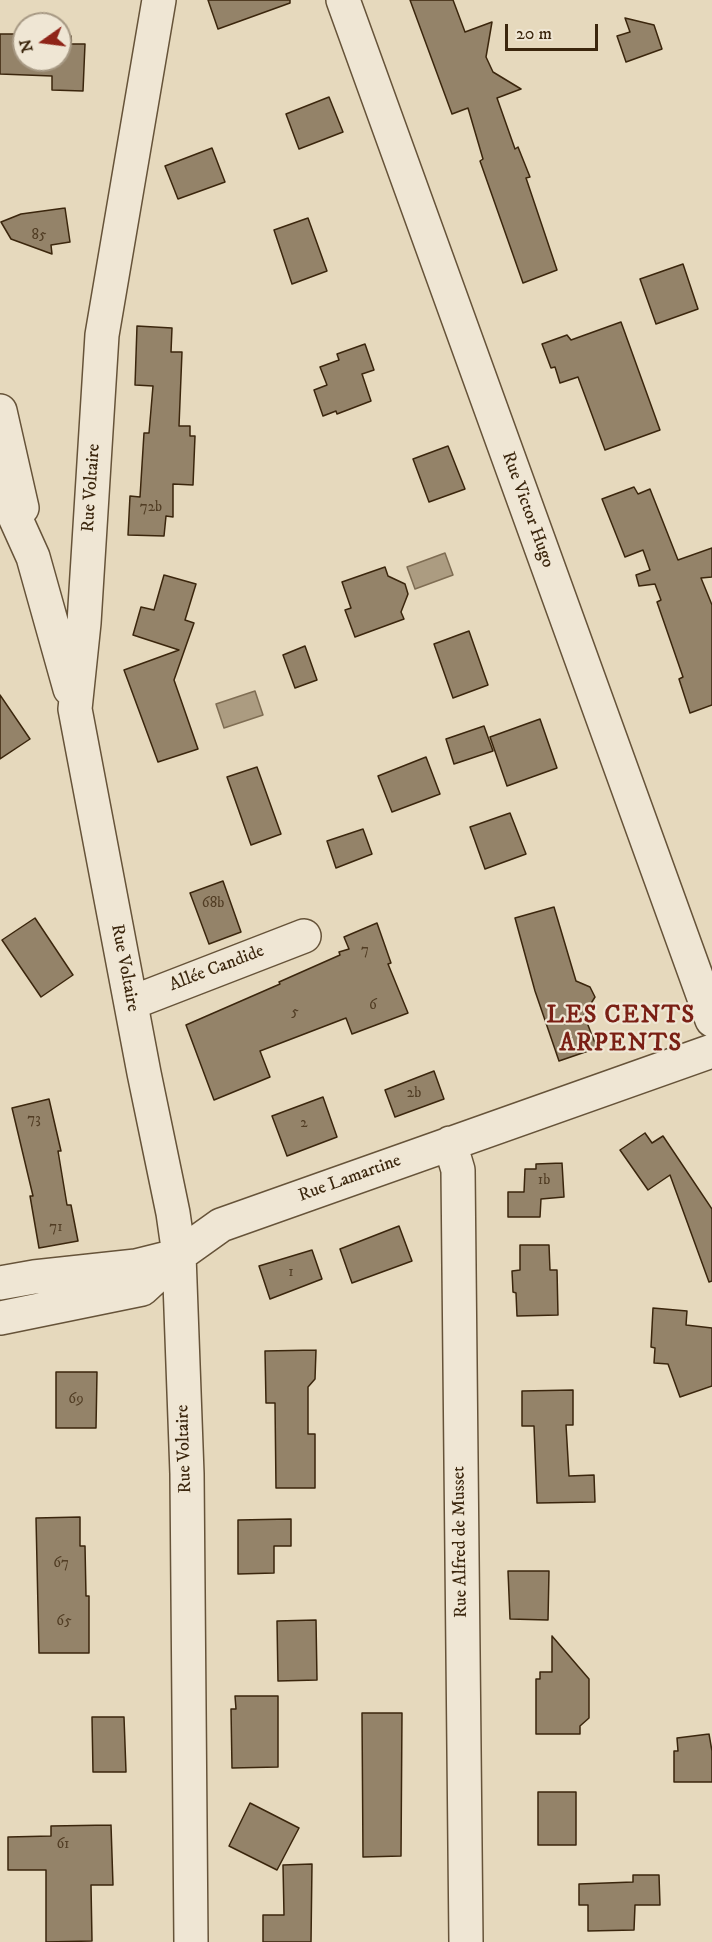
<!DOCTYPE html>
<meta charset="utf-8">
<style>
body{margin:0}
#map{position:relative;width:712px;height:1942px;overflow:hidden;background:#e6d9bd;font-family:"IM FELL DW Pica",serif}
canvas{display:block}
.north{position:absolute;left:12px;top:12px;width:60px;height:60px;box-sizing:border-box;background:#efe6d4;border:2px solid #a79984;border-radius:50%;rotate:256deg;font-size:16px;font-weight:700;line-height:24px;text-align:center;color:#3b260d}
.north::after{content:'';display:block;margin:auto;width:21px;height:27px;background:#8f2418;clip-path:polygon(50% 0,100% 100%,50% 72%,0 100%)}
.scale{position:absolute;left:505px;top:24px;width:93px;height:27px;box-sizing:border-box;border:3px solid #3b260d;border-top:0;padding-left:8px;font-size:18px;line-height:21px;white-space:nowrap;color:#3b260d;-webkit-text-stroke:4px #efe6d4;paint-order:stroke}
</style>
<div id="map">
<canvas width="712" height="1942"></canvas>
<div class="north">N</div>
<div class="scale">20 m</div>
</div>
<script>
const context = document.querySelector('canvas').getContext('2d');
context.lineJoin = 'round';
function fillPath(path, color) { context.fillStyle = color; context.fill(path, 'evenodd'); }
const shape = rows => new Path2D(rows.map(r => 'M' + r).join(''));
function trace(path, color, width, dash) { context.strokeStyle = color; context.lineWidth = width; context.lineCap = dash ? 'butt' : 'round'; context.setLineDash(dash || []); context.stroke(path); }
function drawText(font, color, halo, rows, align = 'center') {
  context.font = font + ' "IM FELL DW Pica",serif'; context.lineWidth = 4.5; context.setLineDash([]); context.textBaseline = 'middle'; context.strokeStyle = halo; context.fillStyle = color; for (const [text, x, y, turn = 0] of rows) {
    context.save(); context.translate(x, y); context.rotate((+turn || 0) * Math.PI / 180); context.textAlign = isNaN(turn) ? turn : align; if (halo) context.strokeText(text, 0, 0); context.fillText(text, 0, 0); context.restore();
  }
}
const water = shape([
 [445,553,453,575,415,589,407,567,445,553],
 [255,691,263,715,224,728,216,704,255,691]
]);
fillPath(water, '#ac9c81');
trace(water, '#7f6d53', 1.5);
const building = shape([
 [208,0,290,0,290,3,218,29,208,0],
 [410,0,453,0,465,32,492,22,486,57,493,72,521,89,497,98,515,149,518,147,530,177,526,178,557,270,523,283,480,161,483,159,468,108,452,114,410,0],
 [625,18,654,25,662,49,626,62,617,36,630,32,625,18],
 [0,34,24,34,24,60,60,60,60,35,71,36,71,44,85,44,83,91,52,90,52,76,0,74,0,34],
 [329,97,343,132,299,149,286,114,329,97],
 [212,148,225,182,178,199,165,166,212,148],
 [65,208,70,242,51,245,52,254,11,239,1,222,21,214,65,208],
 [308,218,327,271,292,284,274,230,308,218],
 [683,264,698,309,656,324,640,279,683,264],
 [621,322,660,430,605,450,578,377,560,383,555,367,551,368,542,344,567,335,571,340,621,322],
 [137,326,172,328,171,352,182,352,179,426,190,426,190,436,195,436,193,485,173,484,173,517,166,516,164,536,128,535,130,496,140,497,144,433,149,433,153,386,135,385,137,326],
 [365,344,374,370,362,374,371,401,337,414,336,411,323,416,314,390,327,385,320,367,339,360,337,354,365,344],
 [448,446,465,489,429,502,413,459,448,446],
 [634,487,638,494,650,489,678,560,712,548,712,577,701,578,712,605,712,705,690,713,679,679,683,677,657,602,661,600,655,584,639,586,636,575,650,570,643,550,625,557,602,499,634,487],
 [385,567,388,576,405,584,408,594,401,612,404,619,355,637,345,610,351,608,342,582,385,567],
 [164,575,196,584,185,620,194,623,174,680,198,749,158,762,124,670,179,650,133,635,141,607,154,610,164,575],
 [469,631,488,685,453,698,434,644,469,631],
 [305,646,317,680,295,688,283,655,305,646],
 [0,695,30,739,0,759,0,695],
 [540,719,557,768,507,786,490,737,540,719],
 [484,726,493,751,454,764,446,739,484,726],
 [426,757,440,794,392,812,378,776,426,757],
 [257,767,281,834,251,845,227,777,257,767],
 [510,813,526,854,485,869,470,827,510,813],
 [363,829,372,854,336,868,327,841,363,829],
 [223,881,241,932,209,944,190,893,223,881],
 [554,907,576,981,590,987,595,997,584,1015,597,1048,559,1061,535,991,515,918,554,907],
 [35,918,73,975,41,997,2,940,35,918],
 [377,923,391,963,388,964,408,1013,352,1034,346,1018,260,1051,270,1077,214,1100,186,1025,280,984,279,982,340,955,339,952,349,949,344,937,377,923],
 [434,1071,444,1099,395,1117,385,1090,434,1071],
 [323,1097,337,1137,287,1156,272,1116,323,1097],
 [49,1099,61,1151,58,1151,67,1205,71,1205,78,1241,39,1248,30,1196,33,1196,12,1108,49,1099],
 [645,1133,652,1143,663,1136,712,1209,712,1281,709,1282,670,1175,648,1190,620,1150,645,1133],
 [562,1163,564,1197,541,1199,540,1217,508,1217,508,1192,524,1192,525,1169,536,1169,536,1164,562,1163],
 [399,1226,412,1261,352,1283,340,1249,399,1226],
 [520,1245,549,1245,550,1270,557,1270,558,1315,517,1316,516,1293,513,1292,512,1271,520,1270,520,1245],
 [312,1250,322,1279,270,1299,259,1266,312,1250],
 [653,1308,687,1311,686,1325,712,1328,712,1386,680,1397,668,1364,654,1363,655,1348,651,1347,653,1308],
 [316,1350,315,1379,308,1387,308,1434,315,1434,315,1488,276,1488,275,1403,266,1403,265,1351,316,1350],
 [56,1372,97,1372,96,1428,56,1428,56,1372],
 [573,1390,573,1425,566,1425,569,1476,594,1475,595,1502,537,1503,534,1426,522,1426,522,1391,573,1390],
 [80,1517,80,1546,85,1546,86,1596,89,1596,89,1653,39,1653,36,1518,80,1517],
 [291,1519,291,1546,274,1546,274,1573,238,1574,238,1520,291,1519],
 [508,1571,549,1571,548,1620,510,1619,508,1571],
 [316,1620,317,1680,278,1681,277,1621,316,1620],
 [552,1636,589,1679,589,1718,580,1726,580,1734,536,1734,536,1679,540,1679,540,1672,552,1672,552,1636],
 [235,1696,278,1696,278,1767,232,1768,231,1709,236,1709,235,1696],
 [362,1713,402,1713,401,1856,363,1857,362,1713],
 [92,1717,124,1717,126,1772,93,1772,92,1717],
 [709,1734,712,1751,712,1782,674,1782,674,1751,678,1751,677,1738,709,1734],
 [538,1792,576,1792,576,1845,538,1845,538,1792],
 [250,1803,299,1828,277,1870,229,1846,250,1803],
 [111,1825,113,1885,91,1885,92,1941,46,1942,46,1870,8,1870,8,1837,51,1836,51,1826,111,1825],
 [312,1864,311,1942,263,1942,263,1915,284,1915,283,1865,312,1864],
 [633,1875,659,1875,660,1905,635,1905,634,1930,588,1931,588,1905,579,1905,579,1884,633,1882,633,1875]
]);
fillPath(building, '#948369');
trace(building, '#3b260d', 1.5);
const minor = shape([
 [159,0,102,335,84,623,75,709,144,1073,173,1213,179,1255,187,1474,191,1942],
 [343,0,712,1020],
 [0,411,22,508],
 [0,484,33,557,70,689],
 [131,1003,304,936],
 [450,1143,458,1170,466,1942],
 [0,1283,34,1277,136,1266,176,1256],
 [0,1318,142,1289,179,1255,221,1225,712,1051]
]);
trace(minor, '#665339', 36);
trace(minor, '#efe6d4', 33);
drawText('15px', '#513d24', null, [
 ["85",39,236],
 ["72b",151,508],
 ["68b",213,904],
 ["7",365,951],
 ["6",373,1006],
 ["5",295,1013],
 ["2b",414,1094],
 ["73",34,1120],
 ["2",304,1124],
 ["1b",544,1181],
 ["71",56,1228],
 ["1",291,1273],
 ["69",76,1400],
 ["67",61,1564],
 ["65",64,1622],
 ["61",63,1845]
]);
drawText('18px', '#3b260d', '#efe6d4', [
 ["Rue Voltaire",92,488,-86],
 ["Rue Victor Hugo",527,510,70],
 ["Rue Voltaire",124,968,79],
 ["Allée Candide",217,969,-21],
 ["Rue Lamartine",350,1179,-20],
 ["Rue Voltaire",185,1449,-92],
 ["Rue Alfred de Musset",461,1542,-91]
]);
context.letterSpacing = '1.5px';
drawText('bold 24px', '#7a1f14', '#efe6d4', [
 ["LES CENTS",621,1017],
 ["ARPENTS",621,1045]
]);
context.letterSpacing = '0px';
</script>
